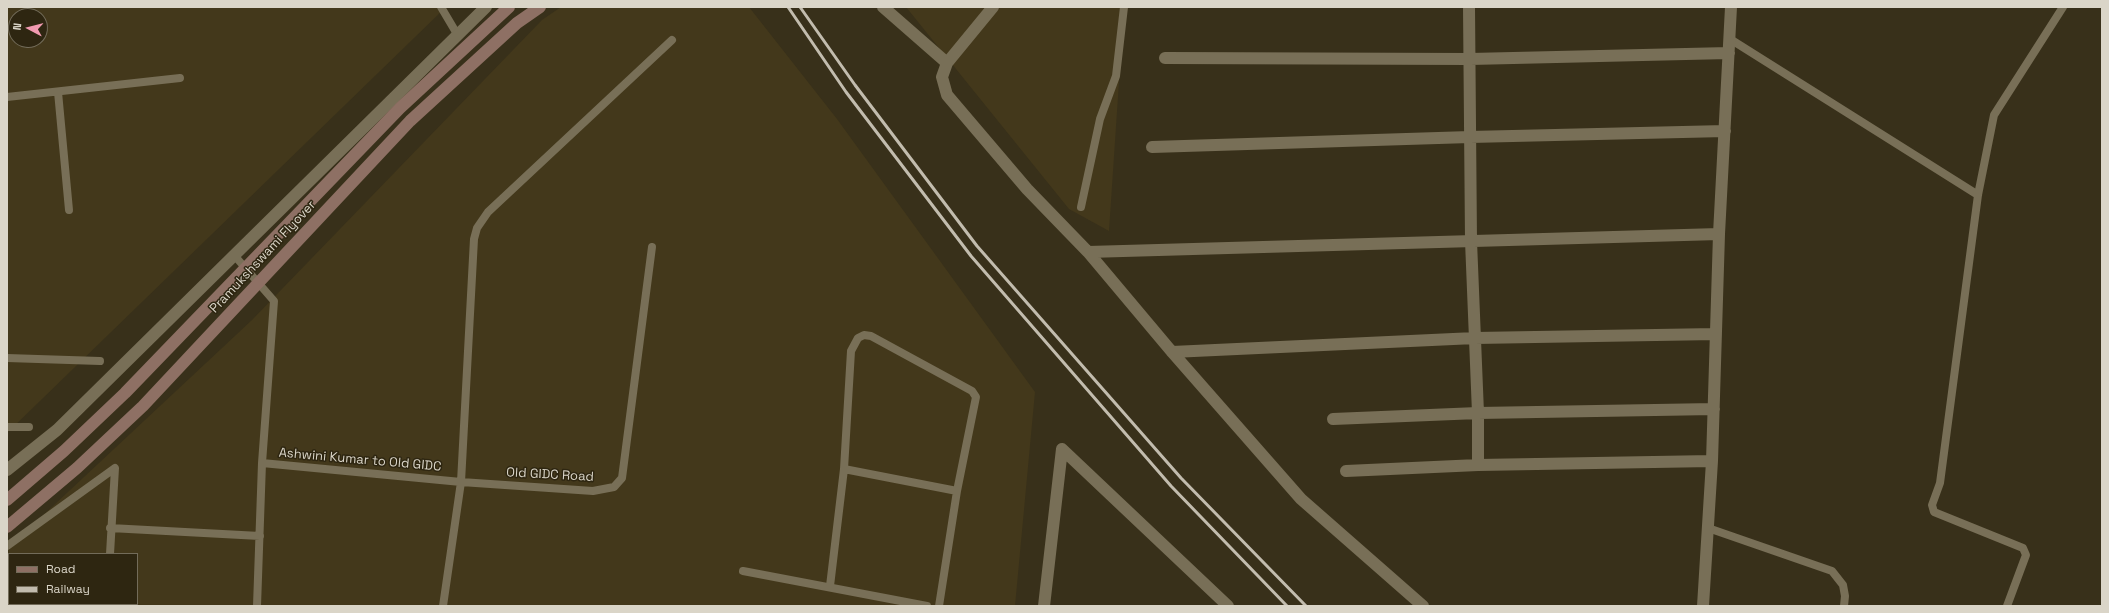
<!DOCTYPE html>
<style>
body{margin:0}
#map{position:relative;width:2109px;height:613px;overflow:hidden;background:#38301a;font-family:"Space Grotesk",sans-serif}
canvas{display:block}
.frame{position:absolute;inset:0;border:8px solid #dad5c8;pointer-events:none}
.legend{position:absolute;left:8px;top:553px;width:130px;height:52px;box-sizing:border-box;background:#2e2611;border:1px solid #736c5a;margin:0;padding:5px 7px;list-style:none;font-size:12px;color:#dad5c8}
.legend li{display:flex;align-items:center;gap:8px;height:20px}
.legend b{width:20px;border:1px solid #736c5a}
.north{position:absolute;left:8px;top:8px;width:40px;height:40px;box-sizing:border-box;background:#2e2611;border:1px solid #736c5a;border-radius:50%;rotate:277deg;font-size:11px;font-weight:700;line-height:16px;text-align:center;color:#dad5c8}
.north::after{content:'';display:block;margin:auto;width:14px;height:18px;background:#f19ab0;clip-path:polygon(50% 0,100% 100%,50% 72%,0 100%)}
</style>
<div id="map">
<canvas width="2109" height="613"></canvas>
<div class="frame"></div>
<ul class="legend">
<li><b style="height:5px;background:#8e7064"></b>Road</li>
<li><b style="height:5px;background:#c2bcae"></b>Railway</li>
</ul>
<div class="north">N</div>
</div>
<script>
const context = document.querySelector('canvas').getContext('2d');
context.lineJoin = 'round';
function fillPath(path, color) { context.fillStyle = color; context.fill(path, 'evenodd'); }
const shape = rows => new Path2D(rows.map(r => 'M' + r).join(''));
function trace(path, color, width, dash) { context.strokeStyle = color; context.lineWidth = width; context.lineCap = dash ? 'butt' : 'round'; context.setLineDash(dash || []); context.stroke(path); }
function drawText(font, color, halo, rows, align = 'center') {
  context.font = font + ' "Space Grotesk",sans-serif'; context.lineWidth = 3; context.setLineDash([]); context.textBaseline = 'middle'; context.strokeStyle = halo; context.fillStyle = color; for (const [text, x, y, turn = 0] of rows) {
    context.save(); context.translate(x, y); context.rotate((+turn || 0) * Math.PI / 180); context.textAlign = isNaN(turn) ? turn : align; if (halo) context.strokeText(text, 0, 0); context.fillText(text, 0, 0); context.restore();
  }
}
fillPath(shape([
 [7,7,446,7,7,433],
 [16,16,40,16,40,40,16,40],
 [561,7,749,7,837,119,1035,392,1015,606,7,606,7,549,252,320,542,20],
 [9,554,137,554,137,604,9,604],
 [906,7,1124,7,1109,231,1069,209]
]), '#43381b');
trace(shape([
 [441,7,457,34],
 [1730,39,1978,195],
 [58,92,69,210],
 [7,97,180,78],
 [1081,207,1100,119,1116,76,1124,7],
 [234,255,274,301,262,463,461,482,474,239,477,228,488,212,672,40],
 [7,358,100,361],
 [7,427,29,427],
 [844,469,957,491],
 [110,528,260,536],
 [1708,528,1832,571,1843,585,1845,596,1844,606],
 [7,546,115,468,110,554],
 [743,571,927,606],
 [830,586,844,469,851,351,858,338,864,335,871,336,972,391,976,397,957,491,939,606],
 [109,606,109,604],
 [257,606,262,463],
 [443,606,461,482,593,491,614,487,622,478,652,247],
 [2007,606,2026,555,2023,548,1934,512,1932,505,1940,483,1978,195,1994,115,2063,7]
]), '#786f57', 8);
trace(shape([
 [883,7,947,63],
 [993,7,947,63,942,77,947,95,1027,189,1088,252,1172,352,1301,499,1423,606],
 [1469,7,1471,241,1478,413,1478,465],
 [1165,58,1470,59,1729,53],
 [1152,147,1470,137,1725,131],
 [1088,252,1719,234],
 [1172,352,1475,338,1716,334],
 [1333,419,1478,413,1714,409],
 [7,470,57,430,486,7],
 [1346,471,1478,465,1712,461],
 [1044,606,1062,449,1228,606],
 [1703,606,1712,461,1719,234,1731,7]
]), '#786f57', 12);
trace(shape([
 [7,500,64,451,125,393,400,108,509,7],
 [7,527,77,468,143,406,410,121,517,23,540,7]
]), '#8e7064', 12);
trace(shape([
 [788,7,846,92,971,256,1171,486,1287,606],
 [800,7,855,85,977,246,1181,478,1306,606]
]), '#c2bcae', 3);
drawText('13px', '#dad5c8', '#2e2611', [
 ["Pramukshswami Flyover",263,257,-47],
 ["Ashwini Kumar to Old GIDC",360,460,5],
 ["Old GIDC Road",550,475,3]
]);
</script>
